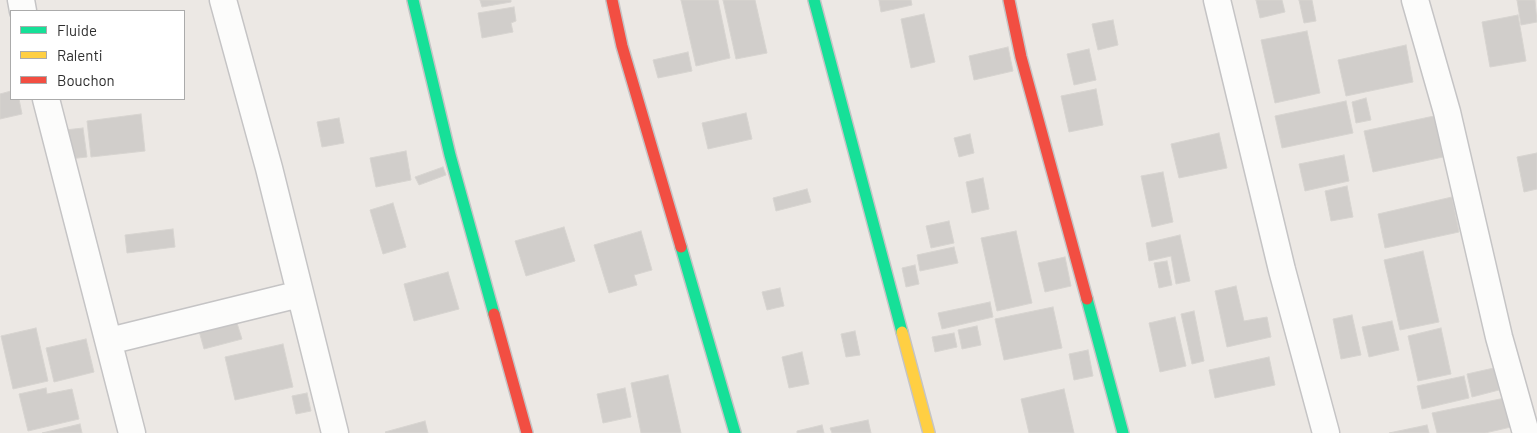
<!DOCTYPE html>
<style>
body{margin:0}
#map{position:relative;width:1537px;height:433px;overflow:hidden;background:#ece8e4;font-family:Barlow,sans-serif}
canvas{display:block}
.legend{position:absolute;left:10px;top:10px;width:175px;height:90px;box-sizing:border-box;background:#fff;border:1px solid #ababab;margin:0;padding:6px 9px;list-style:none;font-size:15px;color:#2e2e2e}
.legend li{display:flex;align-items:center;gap:10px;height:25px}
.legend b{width:25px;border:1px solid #ababab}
</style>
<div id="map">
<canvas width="1537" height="433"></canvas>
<ul class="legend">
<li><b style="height:6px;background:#16e098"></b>Fluide</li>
<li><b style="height:6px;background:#ffcf43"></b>Ralenti</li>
<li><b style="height:6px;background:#f24e42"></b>Bouchon</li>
</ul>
</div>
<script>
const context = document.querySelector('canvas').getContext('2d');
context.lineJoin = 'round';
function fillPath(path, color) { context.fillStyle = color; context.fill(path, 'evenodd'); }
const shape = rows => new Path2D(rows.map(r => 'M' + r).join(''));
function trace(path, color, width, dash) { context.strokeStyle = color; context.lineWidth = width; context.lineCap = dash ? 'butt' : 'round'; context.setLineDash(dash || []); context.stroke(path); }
const building = shape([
 [480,0,511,0,511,2,482,7,480,0],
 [681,0,718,0,730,58,696,66,681,0],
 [723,0,755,0,767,53,736,59,723,0],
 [879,0,911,0,912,5,881,12,879,0],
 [1256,0,1282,0,1285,12,1260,18,1256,0],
 [1299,0,1312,0,1316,21,1304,23,1299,0],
 [1517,0,1535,0,1537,22,1521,25,1517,0],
 [514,7,516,21,511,23,513,32,482,38,478,13,514,7],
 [924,14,935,62,911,68,901,19,924,14],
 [1518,15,1526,61,1490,67,1482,22,1518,15],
 [1113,20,1118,45,1098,50,1092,24,1113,20],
 [1307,31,1320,93,1275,103,1261,40,1307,31],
 [1406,45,1413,82,1346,96,1338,60,1406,45],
 [1008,47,1013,71,974,80,969,56,1008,47],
 [1089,49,1096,80,1074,85,1067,54,1089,49],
 [688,52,692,71,658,78,653,60,688,52],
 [1096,89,1103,125,1069,132,1061,96,1096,89],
 [11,91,11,99,19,99,22,114,0,119,0,94,11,91],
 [1366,98,1371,120,1356,123,1352,102,1366,98],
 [1346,101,1353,133,1282,148,1275,116,1346,101],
 [746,113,752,139,708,149,702,123,746,113],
 [141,114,145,151,91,157,87,121,141,114],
 [1434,116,1443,157,1373,172,1364,131,1434,116],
 [339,118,344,143,322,147,317,122,339,118],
 [83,128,87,157,69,159,65,130,83,128],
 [1219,133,1227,168,1179,178,1171,144,1219,133],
 [970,134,974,153,959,157,954,138,970,134],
 [406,151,411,180,376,187,370,158,406,151],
 [1537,153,1537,189,1524,192,1517,157,1537,153],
 [1344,155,1349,181,1305,191,1299,164,1344,155],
 [443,167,446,175,419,185,415,177,443,167],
 [1163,172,1173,222,1152,227,1141,176,1163,172],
 [983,178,989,209,972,213,966,182,983,178],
 [1347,186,1353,217,1331,221,1325,191,1347,186],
 [807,189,811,202,776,211,773,198,807,189],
 [1452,197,1459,232,1385,248,1378,214,1452,197],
 [393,203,406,247,383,254,370,210,393,203],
 [949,221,954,243,931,248,926,226,949,221],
 [564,227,575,261,526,276,515,241,564,227],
 [173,229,175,247,127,253,125,235,173,229],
 [641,231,652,270,634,275,637,285,609,293,594,245,641,231],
 [1016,231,1032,303,997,311,981,238,1016,231],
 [1180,235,1190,281,1176,284,1171,256,1149,261,1146,243,1180,235],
 [954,247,958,263,920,271,917,255,954,247],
 [1423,251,1439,322,1400,330,1384,260,1423,251],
 [1065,257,1071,286,1045,292,1038,263,1065,257],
 [1167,261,1172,285,1159,288,1154,263,1167,261],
 [915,265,919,284,906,287,902,268,915,265],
 [448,272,459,309,414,321,404,284,448,272],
 [1236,286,1244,321,1267,317,1271,337,1227,347,1215,291,1236,286],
 [780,288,784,306,767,310,762,292,780,288],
 [990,302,993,317,942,329,938,313,990,302],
 [1053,307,1062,348,1004,360,995,319,1053,307],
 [1194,311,1204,361,1192,364,1181,314,1194,311],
 [1352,315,1361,355,1341,359,1333,319,1352,315],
 [1175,317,1186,366,1160,372,1149,323,1175,317],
 [236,320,242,339,204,349,199,331,236,320],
 [1392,321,1399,350,1369,357,1362,327,1392,321],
 [977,326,981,345,962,349,958,330,977,326],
 [36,328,48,381,13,389,1,336,36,328],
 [1441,328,1451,374,1418,381,1408,336,1441,328],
 [855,331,860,355,846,357,841,334,855,331],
 [954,333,957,347,935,352,932,337,954,333],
 [86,339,94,372,54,382,46,348,86,339],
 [283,344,293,387,235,400,225,357,283,344],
 [1088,350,1093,376,1074,380,1069,354,1088,350],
 [802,352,809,384,789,388,782,357,802,352],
 [1269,357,1275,385,1215,398,1209,370,1269,357],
 [1494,368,1499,390,1472,397,1467,374,1494,368],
 [668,375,681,433,641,433,631,383,668,375],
 [1464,376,1469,398,1422,409,1417,386,1464,376],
 [46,388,47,394,72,389,79,419,28,431,19,394,46,388],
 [625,388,631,417,603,423,597,394,625,388],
 [1064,389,1074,433,1029,433,1021,399,1064,389],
 [307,393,311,411,296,414,292,396,307,393],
 [1505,398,1511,427,1485,433,1437,433,1432,413,1505,398],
 [868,420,871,433,832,433,830,428,868,420],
 [425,421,428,433,386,433,385,432,425,421],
 [80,424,82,433,42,433,80,424],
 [822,425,824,433,797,433,797,431,822,425],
 [1427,425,1429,433,1389,433,1427,425]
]);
fillPath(building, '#d1cecb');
trace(building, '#d7d4d0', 1);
const street = shape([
 [21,0,23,11],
 [223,0,269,168,335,433],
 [1217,0,1282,270,1326,433],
 [1415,0,1447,112,1499,337,1526,433],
 [46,99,132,433],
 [109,341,300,294]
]);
const fast = shape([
 [413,0,450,155,494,314],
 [814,0,902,332],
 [681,247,735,433],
 [1087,299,1123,433]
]);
const slow = shape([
 [902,332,929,433]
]);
const jam = shape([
 [612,0,622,46,681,247],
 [1009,0,1021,57,1087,299],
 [494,314,527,433]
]);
trace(street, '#c5c4c5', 29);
trace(fast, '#c5c4c5', 14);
trace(slow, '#c5c4c5', 14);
trace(jam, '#c5c4c5', 14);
trace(street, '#fcfcfb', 26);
trace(fast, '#16e098', 11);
trace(slow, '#ffcf43', 11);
trace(jam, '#f24e42', 11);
</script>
